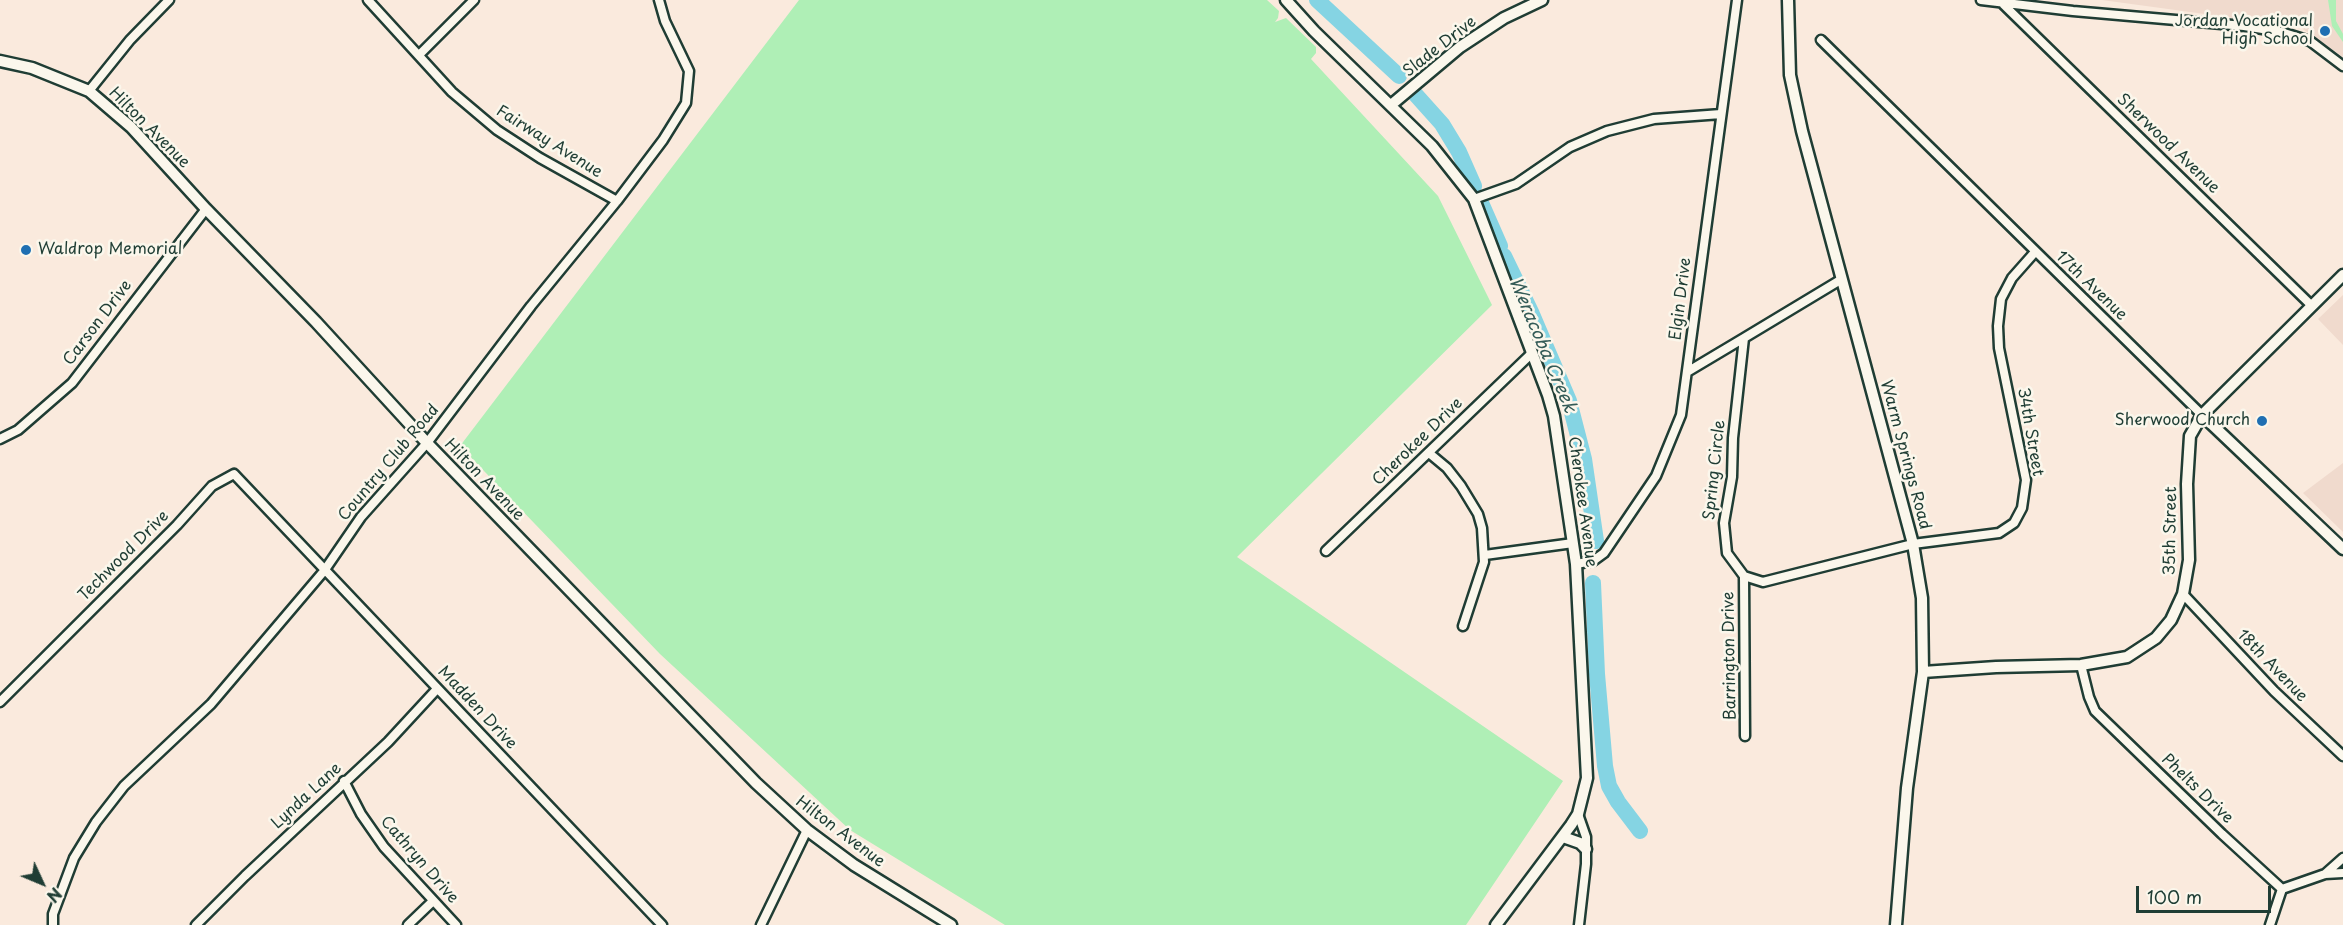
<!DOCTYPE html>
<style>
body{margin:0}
#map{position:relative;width:2343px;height:925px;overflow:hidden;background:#faeadd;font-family:"Playpen Sans",sans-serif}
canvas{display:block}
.north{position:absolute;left:12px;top:853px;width:60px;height:60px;-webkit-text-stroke:4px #fbf7ec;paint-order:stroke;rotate:134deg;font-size:16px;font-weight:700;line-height:24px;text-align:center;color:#1f3d34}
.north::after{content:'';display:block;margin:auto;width:21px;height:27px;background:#1f3d34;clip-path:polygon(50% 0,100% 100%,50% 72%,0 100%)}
.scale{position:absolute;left:2136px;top:886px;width:135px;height:27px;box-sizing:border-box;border:3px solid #1f3d34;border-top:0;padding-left:8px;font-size:18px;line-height:21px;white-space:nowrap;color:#1f3d34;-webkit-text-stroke:4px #fbf7ec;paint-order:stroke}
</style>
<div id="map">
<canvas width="2343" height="925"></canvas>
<div class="north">N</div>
<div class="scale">100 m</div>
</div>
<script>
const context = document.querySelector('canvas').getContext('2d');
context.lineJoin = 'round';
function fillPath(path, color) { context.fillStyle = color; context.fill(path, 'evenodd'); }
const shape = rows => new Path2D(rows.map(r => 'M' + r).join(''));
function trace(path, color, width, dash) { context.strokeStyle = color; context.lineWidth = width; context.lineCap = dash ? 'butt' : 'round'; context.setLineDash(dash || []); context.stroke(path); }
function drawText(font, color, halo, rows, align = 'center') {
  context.font = font + ' "Playpen Sans",sans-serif'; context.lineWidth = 5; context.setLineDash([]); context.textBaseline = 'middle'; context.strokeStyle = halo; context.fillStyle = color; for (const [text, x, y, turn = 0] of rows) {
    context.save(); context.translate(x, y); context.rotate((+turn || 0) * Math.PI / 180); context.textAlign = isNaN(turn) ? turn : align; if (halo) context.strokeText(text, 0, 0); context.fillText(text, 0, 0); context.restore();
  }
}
fillPath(shape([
 [2102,0,2343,0,2343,57,2300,27],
 [2343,295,2343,345,2318,319],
 [2343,463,2343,532,2303,493]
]), '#f0dacd');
fillPath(shape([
 [799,0,1267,0,1279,11,1278,18,1275,22,1286,18,1316,47,1316,53,1311,59,1438,196,1492,305,1237,557,1563,781,1466,925,1005,925,850,830,660,654,460,446],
 [2328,0,2336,0,2336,21,2343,34,2343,42,2332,26]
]), '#afefb6');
trace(shape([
 [1317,0,1399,76],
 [1416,95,1442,124,1459,152,1474,186],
 [1482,205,1500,246],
 [1504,256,1531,312,1569,401,1584,459,1596,541],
 [1593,583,1597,674,1605,766,1609,786,1618,802,1640,831]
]), '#85d4e3', 16);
const street = shape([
 [368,0,452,92,497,130,540,158,617,201],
 [1981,0,2073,11,2244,26,2281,32,2310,41,2343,66],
 [2003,4,2312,306],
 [1821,40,2202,415],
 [419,55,474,0],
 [89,91,130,40,169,0],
 [1474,199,1516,184,1570,147,1607,131,1654,119,1721,114],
 [1842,279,1744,338,1733,438,1732,477,1724,523,1727,553,1744,576,1763,582,1913,544,1999,533,2014,523,2022,508,2026,480,1999,348,1998,326,2001,299,2012,278,2035,252],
 [1687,372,1744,338],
 [0,439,18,430,72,383,206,209],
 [1429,453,1447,468,1461,486,1478,514,1482,528,1484,562,1463,626],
 [1326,551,1531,354],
 [1485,555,1573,543],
 [1576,564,1593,561,1604,553,1656,476,1681,415,1737,0],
 [1744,576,1745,736],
 [2183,594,2274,691,2343,756],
 [2081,665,2089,697,2095,711,2222,834,2282,889,2325,874,2343,873],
 [0,702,177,525,212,486,234,474,662,925],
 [344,781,361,814,384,847,456,925],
 [1578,814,1586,837,1586,864,1579,925],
 [2325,874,2343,858],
 [53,925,53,914,74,858,96,822,124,786,211,704,324,571,361,517,427,443,531,306,617,201,663,140,686,103,689,71,665,21,659,0],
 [196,925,245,876,388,742,437,689],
 [408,925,433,901],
 [761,925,807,830],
 [2270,925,2282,889]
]);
const secondary = shape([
 [1286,0,1314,31,1432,146,1474,199,1548,395,1554,416,1576,564,1587,778,1578,814,1571,825,1496,925],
 [1788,0,1790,75,1802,131,1913,544,1922,598,1923,672,1907,788,1896,925],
 [0,61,32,68,89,91,131,127,206,209,316,322,427,443,756,783,807,830,854,865,951,925],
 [1391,105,1460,47,1504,18,1542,0],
 [2202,415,2343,549],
 [1923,672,1996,667,2081,665,2127,657,2156,638,2171,620,2183,594,2189,560,2187,484,2190,436,2202,415,2343,275],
 [1563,837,1580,843,1586,849]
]);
trace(street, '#1f3d34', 13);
trace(secondary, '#1f3d34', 15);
trace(street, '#fbf7ec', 8);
trace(secondary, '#fbf7ec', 10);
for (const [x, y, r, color] of [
 [2325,31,6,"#1f6fb2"],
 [26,250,6,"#1f6fb2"],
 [2262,421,6,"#1f6fb2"]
]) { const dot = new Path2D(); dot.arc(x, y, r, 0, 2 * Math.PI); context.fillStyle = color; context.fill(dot); trace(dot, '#fbf7ec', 2); }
drawText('16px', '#1f3d34', '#fbf7ec', [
 ["Jordan Vocational",2313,22],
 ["High School",2313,40],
 ["Waldrop Memorial",38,250,"left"],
 ["Sherwood Church",2250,421]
], 'right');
drawText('16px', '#1f3d34', '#fbf7ec', [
 ["Slade Drive",1440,47,-38],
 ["Hilton Avenue",149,128,45],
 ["Fairway Avenue",549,142,32],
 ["Sherwood Avenue",2168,144,44],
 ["17th Avenue",2091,286,44],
 ["Elgin Drive",1681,299,-83],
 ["Carson Drive",98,323,-53],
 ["34th Street",2030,432,80],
 ["Cherokee Drive",1418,442,-44],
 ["Warm Springs Road",1905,455,75],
 ["Country Club Road",389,463,-50],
 ["Spring Circle",1715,470,-84],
 ["Hilton Avenue",484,480,46],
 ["Cherokee Avenue",1582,502,82],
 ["35th Street",2171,531,-89],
 ["Techwood Drive",124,556,-45],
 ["Barrington Drive",1730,656,-91],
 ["18th Avenue",2272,666,46],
 ["Madden Drive",477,708,47],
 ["Phelts Drive",2197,789,44],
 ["Lynda Lane",307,796,-43],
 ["Hilton Avenue",840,832,37],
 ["Cathryn Drive",419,860,49]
]);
drawText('italic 18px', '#335b57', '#fbf7ec', [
 ["Weracoba Creek",1542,345,67]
]);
</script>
